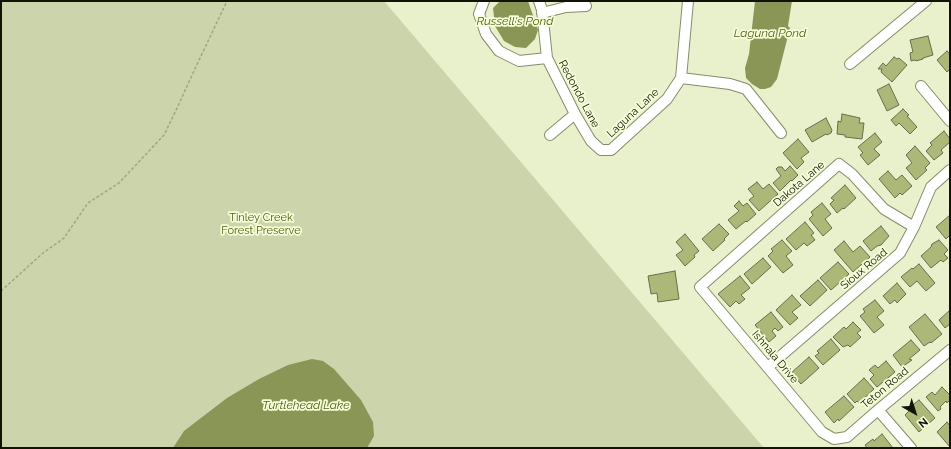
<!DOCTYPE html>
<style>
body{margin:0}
#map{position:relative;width:951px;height:449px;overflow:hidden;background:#e9f1cc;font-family:Raleway,sans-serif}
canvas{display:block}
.frame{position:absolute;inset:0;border:2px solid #111307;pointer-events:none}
.north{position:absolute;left:895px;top:393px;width:40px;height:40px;-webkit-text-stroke:3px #f6fed9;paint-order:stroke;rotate:141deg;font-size:11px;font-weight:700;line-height:16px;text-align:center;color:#111307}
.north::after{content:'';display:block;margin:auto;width:14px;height:18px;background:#111307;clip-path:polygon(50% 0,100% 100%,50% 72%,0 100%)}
</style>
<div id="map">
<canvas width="951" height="449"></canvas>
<div class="frame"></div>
<div class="north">N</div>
</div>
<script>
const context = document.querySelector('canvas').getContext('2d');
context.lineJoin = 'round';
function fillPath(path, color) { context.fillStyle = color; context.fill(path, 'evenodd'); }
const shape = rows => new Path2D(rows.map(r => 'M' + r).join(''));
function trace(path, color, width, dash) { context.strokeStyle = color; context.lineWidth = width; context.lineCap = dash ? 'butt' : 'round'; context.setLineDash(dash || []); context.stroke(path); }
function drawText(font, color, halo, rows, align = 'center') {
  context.font = font + ' Raleway,sans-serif'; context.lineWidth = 3.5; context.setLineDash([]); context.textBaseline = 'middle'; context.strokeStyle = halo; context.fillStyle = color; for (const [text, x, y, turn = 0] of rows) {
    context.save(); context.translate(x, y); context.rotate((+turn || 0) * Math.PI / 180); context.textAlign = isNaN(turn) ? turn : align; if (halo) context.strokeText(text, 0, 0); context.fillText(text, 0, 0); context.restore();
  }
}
fillPath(shape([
 [1,1,384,1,764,448,1,448]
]), '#cbd4ab');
fillPath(shape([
 [500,1,528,1,538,30,535,39,526,48,515,47,504,41,495,26,493,8],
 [755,1,792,1,788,26,790,28,777,79,771,87,765,89,760,89,752,84,746,78,745,68,749,54],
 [312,359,323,361,334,369,361,400,373,422,374,436,367,448,173,448,184,431,227,398,259,379,288,365]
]), '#8a9656');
const building = shape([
 [928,36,933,55,923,58,923,59,916,61,915,60,911,61,910,53,913,52,910,40,928,36],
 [947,51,950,54,950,72,949,70,947,72,937,60,947,51],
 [894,57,897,59,899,58,907,65,892,82,881,72,882,69,878,69,883,63,886,66,894,57],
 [889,84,899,105,887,111,877,90,889,84],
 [903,109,909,115,907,116,917,127,910,134,899,123,896,126,891,120,903,109],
 [842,114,860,118,859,123,864,123,862,139,845,137,845,135,837,134,838,121,841,122,842,114],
 [826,118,832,130,831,133,827,135,826,134,812,142,805,130,826,118],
 [944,131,950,139,950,142,941,150,943,153,934,160,926,151,932,145,930,143,944,131],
 [875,133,882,142,874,149,880,155,868,165,860,155,863,153,858,147,875,133],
 [798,139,809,152,801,158,804,162,797,169,783,153,798,139],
 [915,146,930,163,925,168,927,170,916,180,906,168,912,163,906,155,915,146],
 [790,166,798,175,792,181,791,180,780,191,773,183,781,176,776,169,778,167,782,167,785,171,790,166],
 [888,171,896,180,902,175,912,186,902,195,900,193,895,198,879,179,888,171],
 [757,182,763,189,769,184,778,194,759,211,749,200,754,196,748,189,757,182],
 [845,185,856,198,844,209,843,208,837,213,830,204,834,200,831,198,845,185],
 [739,201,743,206,747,203,756,214,747,222,746,221,742,224,736,229,728,220,739,211,734,206,739,201],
 [822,203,831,214,825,219,832,228,823,236,809,219,813,215,811,212,822,203],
 [950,215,950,235,946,239,936,227,950,215],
 [805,222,814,233,811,235,815,240,807,246,804,243,796,250,786,239,805,222],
 [719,224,729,234,724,239,725,240,713,251,702,239,719,224],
 [881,226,889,236,881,245,877,246,871,251,863,241,881,226],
 [685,234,699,251,694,255,695,257,685,266,676,255,683,250,676,242,685,234],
 [782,240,792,251,786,256,793,265,783,273,768,256,773,251,771,249,782,240],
 [939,240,948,250,944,254,948,258,943,262,941,260,931,268,921,256,931,247,932,244,939,240],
 [844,241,853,252,860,246,870,257,853,272,834,250,844,241],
 [763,258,771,267,752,284,744,274,763,258],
 [838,262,849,274,831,290,820,278,838,262],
 [919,264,935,283,926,291,917,281,910,287,901,277,912,268,913,269,919,264],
 [675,271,679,299,658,302,657,293,651,294,648,276,675,271],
 [740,276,750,288,741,295,745,299,739,304,736,301,730,307,718,294,740,276],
 [818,280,827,290,810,306,800,296,818,280],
 [897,283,906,294,897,303,895,300,890,304,883,296,897,283],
 [792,295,801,305,792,312,798,318,790,325,776,310,792,295],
 [875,300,884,311,877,317,884,325,874,333,860,316,865,312,863,309,875,300],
 [950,310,950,324,945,328,939,320,950,310],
 [771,312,783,327,778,331,775,328,772,331,776,336,769,342,755,325,771,312],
 [925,314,942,334,931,343,930,342,924,346,909,327,925,314],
 [853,322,861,330,857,333,861,337,850,347,848,345,843,347,833,337,844,327,846,329,853,322],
 [831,339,840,350,823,365,815,356,819,353,817,351,831,339],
 [911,340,920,350,909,359,912,360,902,367,893,355,911,340],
 [809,357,819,368,801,384,791,373,809,357],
 [886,361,895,372,877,387,870,379,874,375,869,370,875,365,878,368,886,361],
 [864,378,874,389,859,403,857,401,855,403,847,394,864,378],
 [942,387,950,395,950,400,947,403,946,401,940,407,941,409,938,411,926,397,932,392,935,395,942,387],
 [844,396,854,407,839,421,838,419,834,423,825,412,844,396],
 [919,400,935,418,919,432,905,415,910,410,909,408,919,400],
 [947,422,950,426,950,447,937,432,947,422],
 [882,434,893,448,867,448,865,445,873,439,874,441,882,434]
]);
fillPath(building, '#abb877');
trace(building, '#666d4d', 1);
const minor = shape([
 [484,1,479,14,486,34,499,51,519,61,547,58,575,114,591,141,601,150,611,150,667,99,681,78,688,1],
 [539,1,542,10,547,58],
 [542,13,566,7,586,6],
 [850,64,926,1],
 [681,78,730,84,746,89,781,133],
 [921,86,950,121],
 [550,135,575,114],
 [914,227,884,209,852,174,839,164,700,287,822,432,834,439,847,437,878,410,950,350],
 [768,367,900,253,914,227,931,187,950,170],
 [878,410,911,448]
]);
trace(minor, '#858c6a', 12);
trace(shape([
 [1,291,43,253,64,238,88,203,119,183,164,135,178,106,193,73,227,1]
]), '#9fa589', 1.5, [3, 2]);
trace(minor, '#fff', 10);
drawText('11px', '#111307', '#f6fed9', [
 ["Redondo Lane",579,94,62],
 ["Laguna Lane",633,113,-43],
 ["Dakota Lane",799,184,-41],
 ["Sioux Road",864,269,-40],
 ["Ishnala Drive",775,357,50],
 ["Teton Road",885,388,-40]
]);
drawText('11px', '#525c13', '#f6fed9', [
 ["Tinley Creek",261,218],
 ["Forest Preserve",261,231]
]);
drawText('italic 12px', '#545e16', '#f6fed9', [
 ["Russell's Pond",515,21],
 ["Laguna Pond",770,33],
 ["Turtlehead Lake",306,405]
]);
</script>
